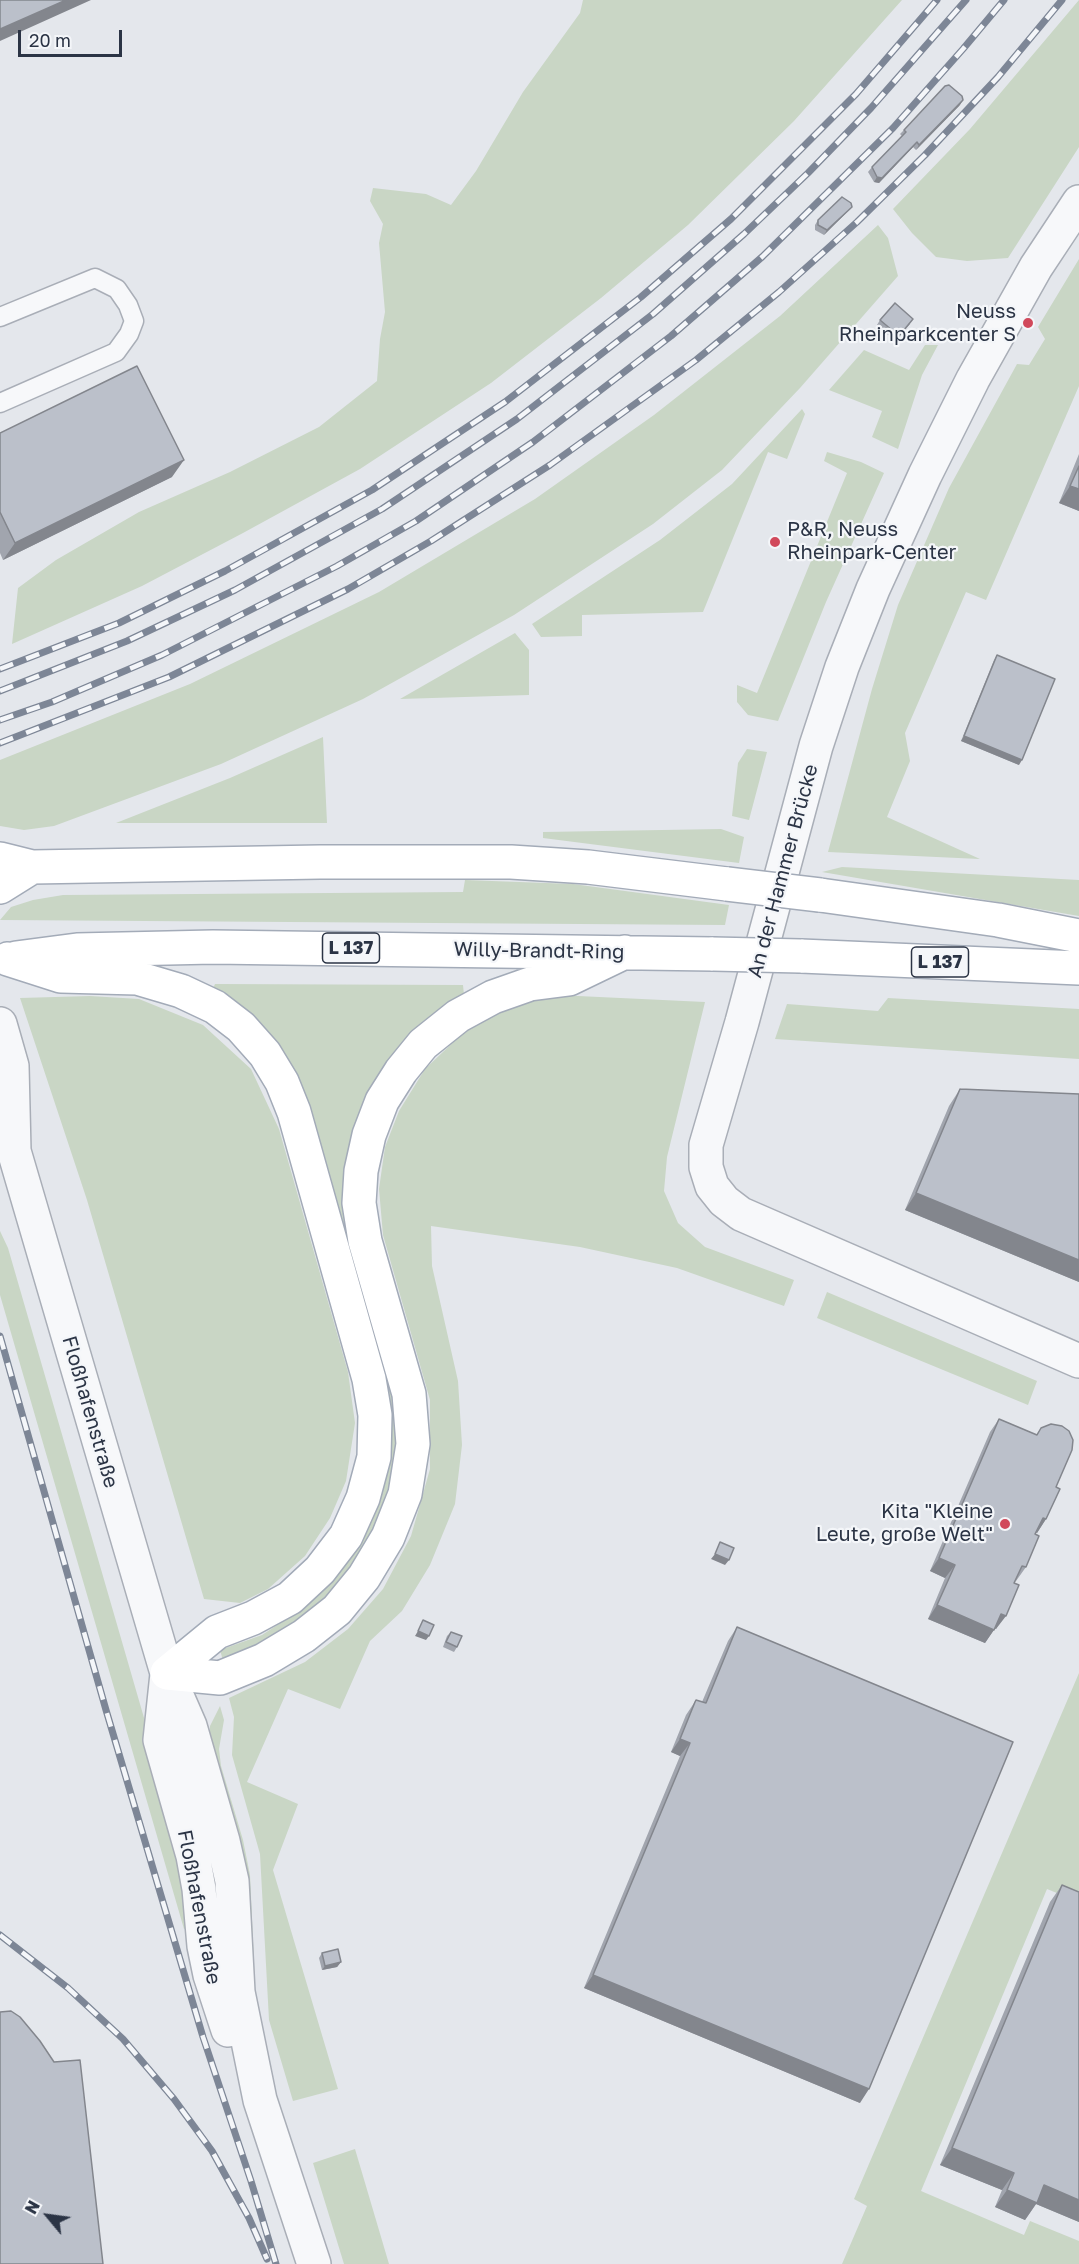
<!DOCTYPE html>
<meta charset="utf-8">
<style>
body{margin:0}
#map{position:relative;width:1079px;height:2264px;overflow:hidden;background:#e4e7ec;font-family:"Golos Text",sans-serif}
canvas{display:block}
.north{position:absolute;left:18px;top:2186px;width:60px;height:60px;-webkit-text-stroke:4px #f4f6f9;paint-order:stroke;rotate:299deg;font-size:16px;font-weight:700;line-height:24px;text-align:center;color:#2b3445}
.north::after{content:'';display:block;margin:auto;width:21px;height:27px;background:#2b3445;clip-path:polygon(50% 0,100% 100%,50% 72%,0 100%)}
.scale{position:absolute;left:18px;top:30px;width:104px;height:27px;box-sizing:border-box;border:3px solid #2b3445;border-top:0;padding-left:8px;font-size:18px;line-height:21px;white-space:nowrap;color:#2b3445;-webkit-text-stroke:4px #f4f6f9;paint-order:stroke}
</style>
<div id="map">
<canvas width="1079" height="2264"></canvas>
<div class="north">N</div>
<div class="scale">20 m</div>
</div>
<script>
const context = document.querySelector('canvas').getContext('2d');
context.lineJoin = 'round';
function fillPath(path, color) { context.fillStyle = color; context.fill(path, 'evenodd'); }
const shape = rows => new Path2D(rows.map(r => 'M' + r).join(''));
function trace(path, color, width, dash) { context.strokeStyle = color; context.lineWidth = width; context.lineCap = dash ? 'butt' : 'round'; context.setLineDash(dash || []); context.stroke(path); }
function drawText(font, color, halo, rows, align = 'center') {
  context.font = font + ' "Golos Text",sans-serif'; context.lineWidth = 4.5; context.setLineDash([]); context.textBaseline = 'middle'; context.strokeStyle = halo; context.fillStyle = color; for (const [text, x, y, turn = 0] of rows) {
    context.save(); context.translate(x, y); context.rotate((+turn || 0) * Math.PI / 180); context.textAlign = isNaN(turn) ? turn : align; if (halo) context.strokeText(text, 0, 0); context.fillText(text, 0, 0); context.restore();
  }
}
fillPath(shape([
 [583,0,902,0,794,121,688,225,601,298,491,383,360,469,243,533,142,586,12,644,18,588,56,560,139,512,230,472,319,427,377,381,380,339,385,312,379,243,383,224,370,201,373,188,426,194,451,205,476,171,523,92,580,13],
 [1079,0,1079,147,1008,258,967,261,936,257,912,233,893,209,970,129],
 [878,225,888,238,898,276,800,388,722,470,653,524,514,615,363,699,221,764,54,826,24,830,0,826,0,760,190,684,379,592,535,499,654,415,780,316],
 [1079,259,1079,386,986,600,966,592,905,733,910,761,887,817,980,859,828,852,872,689,898,605,949,488,1017,364,1029,365,1045,339,1038,327],
 [925,345,938,345,922,375,898,449,872,437,882,411,829,390,864,350,909,370],
 [802,409,805,414,787,459,768,452,703,612,582,615,582,636,541,637,532,624,660,540,732,484],
 [827,452,861,462,884,473,826,602,778,721,748,715,737,702,737,685,757,693,847,473,824,461],
 [515,633,529,650,529,695,400,699],
 [323,737,327,823,116,823,230,778],
 [747,749,767,752,749,820,732,816,738,763],
 [721,829,744,837,739,863,543,838,543,832],
 [842,867,1079,880,1079,916,822,872],
 [465,880,573,884,729,905,725,925,0,920,11,907,33,900,63,895,463,892],
 [215,984,463,985,464,995,359,1131,399,1397,402,1444,393,1494,358,1567,299,1627,224,1664,220,1650,262,1635,300,1610,330,1583,356,1547,377,1505,304,1110,212,991],
 [557,995,705,1002,667,1157,664,1191,678,1223,705,1247,794,1280,784,1306,677,1268,580,1247,431,1226,432,1266,458,1381,462,1445,455,1504,430,1565,402,1611,370,1641,340,1709,288,1689,247,1782,298,1804,273,1870,338,2089,293,2101,269,2020,260,1854,232,1755,234,1717,229,1698,305,1662,348,1629,383,1589,411,1536,430,1469,430,1400,383,1235,379,1189,385,1147,399,1111,425,1069,463,1033,509,1007],
 [90,996,139,999,203,1025,251,1069,279,1129,348,1372,355,1423,346,1481,330,1518,305,1556,268,1589,240,1603,204,1599,87,1200,20,998],
 [888,998,1079,1009,1079,1059,775,1039,787,1004,878,1011],
 [0,1231,8,1248,184,1856,193,1924,184,1929,0,1295],
 [827,1292,1037,1381,1028,1405,817,1318],
 [1079,1673,1079,1902,1047,1889,921,2191,1024,2235,1030,2221,1079,2241,1079,2264,842,2264,867,2206,854,2199],
 [220,1706,224,1720,219,1749,221,1766,243,1840,250,1875,255,1984,248,1986,208,1754,210,1726],
 [355,2149,389,2264,344,2264,313,2163]
]), '#c9d6c5');
const service = shape([
 [0,317,95,278,117,289,128,305,134,321,129,334,116,352,0,403]
]);
const minor = shape([
 [1079,202,1036,267,973,379,925,475,873,589,842,667,816,746,742,1022,706,1145,706,1167,712,1186,724,1201,741,1214,1079,1361],
 [0,1024,12,1066,14,1151],
 [0,1125,14,1151,167,1673,190,1726,223,1841,232,1881,238,1992,260,2100,314,2264],
 [167,1674,160,1740,193,1856,199,1889,204,1946,210,1975,228,2030]
]);
const primary = shape([
 [0,859,32,867,320,862,511,862,588,867,727,884],
 [0,887,32,867],
 [820,895,998,920,1079,936],
 [801,956,1079,968],
 [16,958,77,950,213,947,713,954],
 [8,959,61,976,137,978,181,991,215,1007,241,1027,265,1054,282,1082,294,1112,369,1379,375,1415,374,1457,363,1498,346,1536,320,1570,290,1598,253,1618,217,1632,167,1673],
 [167,1673,220,1678,264,1660,304,1636,337,1610,364,1577,388,1537,405,1494,413,1444,409,1394,365,1241,359,1203,361,1171,369,1135,382,1101,401,1071,423,1044,458,1016,493,997,530,984,569,979,625,952]
]);
trace(service, '#a9aeb7', 21);
trace(minor, '#a9aeb7', 36);
trace(primary, '#a3abb8', 36);
trace(service, '#f7f8fa', 18);
trace(minor, '#f7f8fa', 33);
trace(primary, '#fff', 33);
const rail = shape([
 [0,669,119,623,225,571,372,490,505,402,641,297,731,219,856,94,937,0],
 [0,691,127,641,235,590,382,509,517,419,653,314,744,234,808,173,871,108,966,0],
 [0,720,52,702,162,655,337,566,416,521,533,442,671,336,762,257,893,128,963,49,1004,0],
 [0,743,169,677,348,589,431,541,550,465,696,360,779,292,857,222,925,155,998,77,1062,0],
 [0,1336,106,1710,203,2037,251,2181,276,2264],
 [0,1935,68,1988,123,2039,174,2099,212,2151,249,2218,267,2259]
]);
trace(rail, '#7d8696', 7);
trace(rail, '#f4f6f9', 4.5, [14]);
const primaryBridge = shape([
 [727,884,820,895],
 [713,954,801,956]
]);
trace(primaryBridge, '#a3abb8', 36, []);
trace(primaryBridge, '#fff', 33);
fillPath(shape([
 [960,105,916,150,913,147,879,183,874,182,868,172,872,167,902,136,900,134,904,130],
 [848,211,824,235,815,230,815,225,818,220],
 [880,320,910,324,895,341,877,325],
 [0,433,172,477,3,560,0,553],
 [1079,454,1079,511,1059,503],
 [997,655,1019,765,961,741,994,660],
 [960,1089,1079,1094,1079,1282,905,1210,949,1106],
 [999,1419,1036,1435,1041,1428,1056,1487,1046,1519,1037,1533,1036,1532,1026,1567,1016,1581,1016,1580,996,1629,995,1628,985,1643,928,1619,945,1578,930,1571,990,1432],
 [737,1627,860,2103,584,1988,680,1756,671,1752,686,1715,696,1700,702,1702,728,1641],
 [451,1632,457,1647,454,1652,443,1647,447,1636],
 [1062,1885,1079,1892,1079,2222,1036,2204,1025,2220,995,2207,1002,2190,940,2165,1050,1902],
 [322,1953,341,1962,337,1967,322,1970,319,1958]
]), '#a1a5ae');
fillPath(shape([
 [66,0,91,0,0,41,0,29],
 [963,100,960,105,916,150,919,145],
 [917,142,913,147,879,183,874,182,877,177],
 [852,207,824,235,827,230],
 [184,460,172,477,3,560,15,543],
 [1070,486,1079,489,1079,511,1059,503],
 [964,736,1022,760,1019,765,961,741],
 [916,1193,1079,1260,1079,1282,905,1210],
 [1043,1518,1046,1519,1037,1533,1033,1531],
 [715,1554,729,1560,725,1565,711,1559],
 [939,1558,955,1565,945,1578,930,1571],
 [937,1605,994,1630,985,1643,928,1619],
 [1001,1614,1006,1616,996,1629,992,1627],
 [418,1631,429,1636,426,1640,415,1636],
 [680,1739,690,1743,680,1756,671,1752],
 [341,1962,337,1967,322,1970,325,1966],
 [593,1975,869,2089,860,2103,584,1988],
 [952,2148,1014,2173,1002,2190,940,2165],
 [1044,2185,1079,2200,1079,2222,1036,2204,1025,2220,995,2207,1007,2190]
]), '#83868d');
const building = shape([
 [0,0,66,0,0,29,0,0],
 [949,85,962,96,963,100,919,145,917,142,882,178,877,177,872,167,906,132,904,130,945,86,949,85],
 [842,197,851,203,852,207,827,230,818,225,818,220,842,197],
 [895,303,913,319,899,336,880,320,895,303],
 [137,366,184,460,15,543,0,512,0,433,137,366],
 [1079,466,1079,489,1070,486,1079,466],
 [997,655,1055,679,1022,760,964,736,997,655],
 [960,1089,1079,1094,1079,1260,916,1193,960,1089],
 [999,1419,1037,1435,1041,1428,1051,1424,1062,1426,1069,1431,1073,1440,1072,1450,1056,1487,1060,1489,1046,1519,1043,1518,1035,1534,1039,1536,1026,1567,1022,1566,1014,1583,1019,1585,1006,1616,1001,1614,994,1630,937,1605,955,1565,939,1558,999,1419],
 [720,1542,734,1548,729,1560,715,1554,720,1542],
 [423,1620,434,1625,429,1636,418,1631,423,1620],
 [737,1627,1013,1742,869,2089,593,1975,690,1743,680,1739,695,1702,696,1700,706,1703,737,1627],
 [451,1632,462,1636,457,1647,446,1642,451,1632],
 [1062,1885,1079,1892,1079,2200,1044,2185,1037,2203,1007,2190,1014,2173,952,2148,1062,1885],
 [338,1949,341,1962,325,1966,322,1953,338,1949],
 [11,2011,20,2017,40,2041,54,2062,80,2060,103,2264,0,2264,0,2012,11,2011]
]);
fillPath(building, '#bbc0ca');
trace(building, '#83868d', 1.5);
for (const [x, y, r, color] of [
 [1028,323,6,"#d1495b"],
 [775,542,6,"#d1495b"],
 [1005,1524,6,"#d1495b"]
]) { const dot = new Path2D(); dot.arc(x, y, r, 0, 2 * Math.PI); context.fillStyle = color; context.fill(dot); trace(dot, '#f4f6f9', 2); }
for (const [x, y, w] of [
 [351,948,57],
 [940,962,57]
]) { const box = new Path2D(); box.roundRect(x - w / 2, y - 15, w, 30, 4.5); context.fillStyle = '#f4f6f9'; context.fill(box); trace(box, '#2b3445', 1.5); }
drawText('bold 18px', '#2b3445', null, [
 ["L 137",351,948],
 ["L 137",940,962]
]);
drawText('20px', '#2b3445', '#f4f6f9', [
 ["Neuss",1016,312],
 ["Rheinparkcenter S",1016,335],
 ["P&R, Neuss",787,530,"left"],
 ["Rheinpark-Center",787,553,"left"],
 ["Kita \"Kleine",993,1512],
 ["Leute, große Welt\"",993,1535]
], 'right');
drawText('20px', '#2b3445', '#f4f6f9', [
 ["An der Hammer Brücke",783,871,-75],
 ["Willy-Brandt-Ring",539,951,1],
 ["Floßhafenstraße",90,1412,74],
 ["Floßhafenstraße",199,1907,79]
]);
</script>
